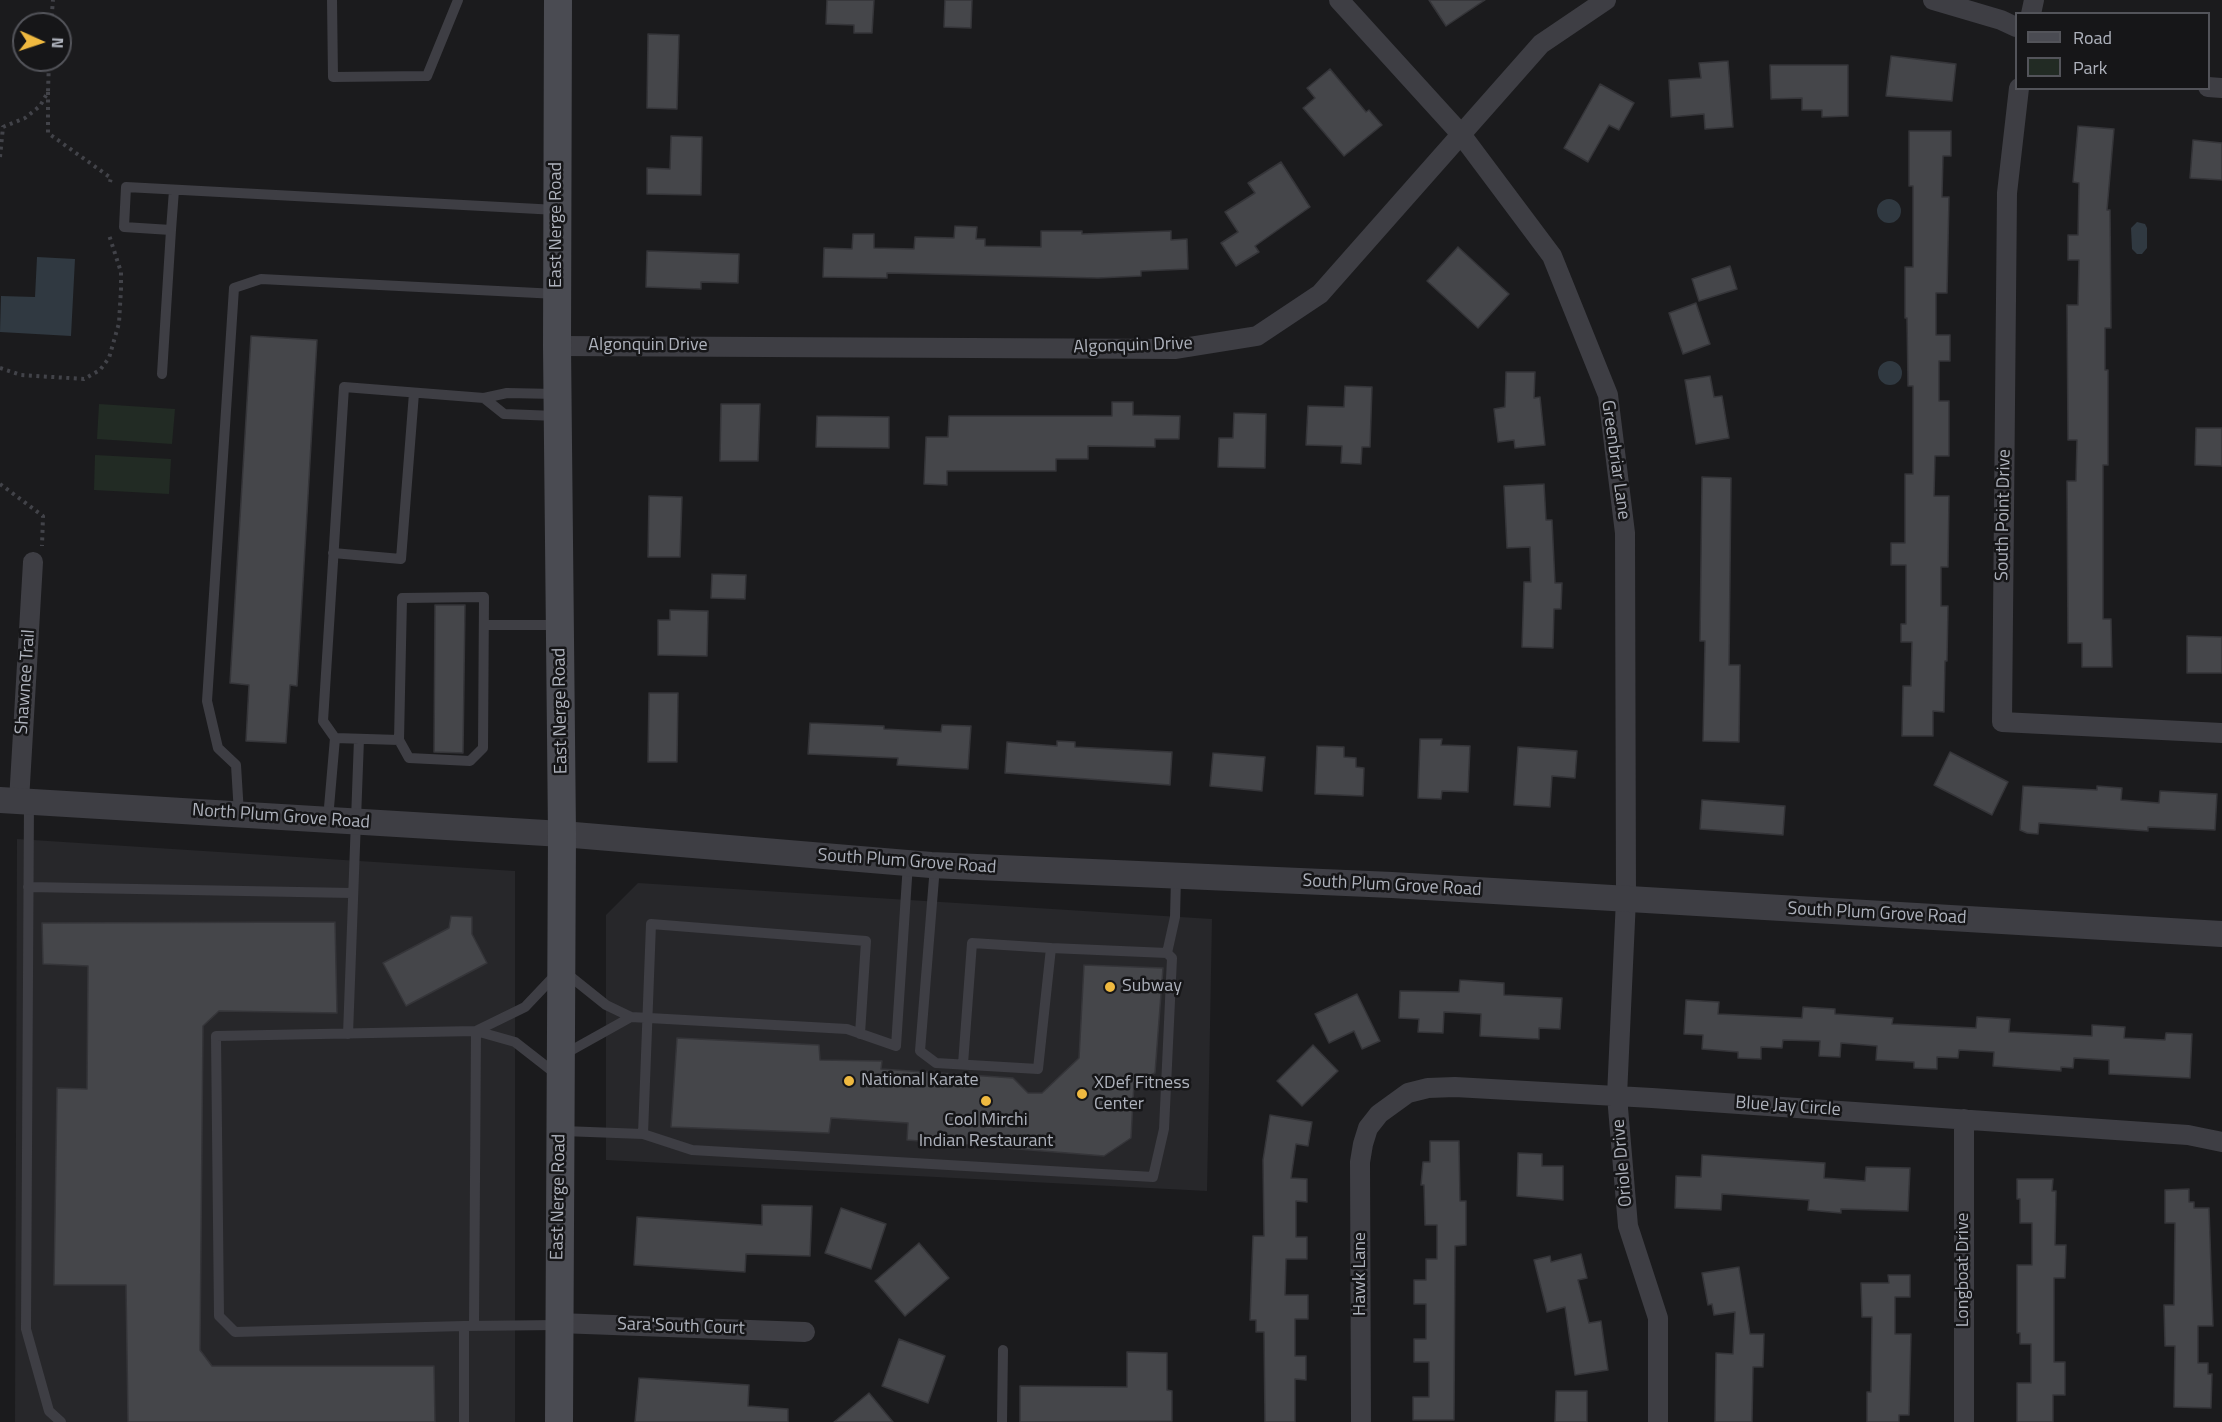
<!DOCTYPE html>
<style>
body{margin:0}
#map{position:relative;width:2222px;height:1422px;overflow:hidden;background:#1b1b1d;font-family:"Titillium Web",sans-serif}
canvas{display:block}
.legend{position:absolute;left:2015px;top:12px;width:195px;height:78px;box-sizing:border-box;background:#161618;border:2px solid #53545a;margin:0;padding:8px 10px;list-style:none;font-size:18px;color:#aeb2bc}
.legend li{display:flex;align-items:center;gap:12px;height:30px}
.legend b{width:30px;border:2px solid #53545a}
.north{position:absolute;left:12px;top:12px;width:60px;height:60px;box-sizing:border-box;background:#161618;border:2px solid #53545a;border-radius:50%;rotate:93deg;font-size:16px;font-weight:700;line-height:24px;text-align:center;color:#aeb2bc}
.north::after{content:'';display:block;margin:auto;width:21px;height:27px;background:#efb940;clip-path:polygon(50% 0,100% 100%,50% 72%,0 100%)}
</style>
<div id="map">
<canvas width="2222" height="1422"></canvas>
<ul class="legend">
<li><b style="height:8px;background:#4a4b52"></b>Road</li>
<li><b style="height:16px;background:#222b24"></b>Park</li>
</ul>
<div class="north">N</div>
</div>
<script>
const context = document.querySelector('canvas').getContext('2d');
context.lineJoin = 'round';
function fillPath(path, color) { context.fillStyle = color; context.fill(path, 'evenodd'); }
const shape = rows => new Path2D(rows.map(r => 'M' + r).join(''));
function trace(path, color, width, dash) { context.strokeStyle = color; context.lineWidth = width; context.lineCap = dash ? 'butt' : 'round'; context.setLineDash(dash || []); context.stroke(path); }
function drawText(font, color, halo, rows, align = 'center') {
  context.font = font + ' "Titillium Web",sans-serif'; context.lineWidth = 5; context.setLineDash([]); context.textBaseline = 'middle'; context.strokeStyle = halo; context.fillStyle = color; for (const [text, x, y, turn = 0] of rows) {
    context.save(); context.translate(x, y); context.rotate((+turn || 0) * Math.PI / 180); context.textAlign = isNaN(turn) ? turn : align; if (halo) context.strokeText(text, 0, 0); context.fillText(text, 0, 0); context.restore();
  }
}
fillPath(shape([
 [17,839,515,871,515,1422,15,1422],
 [638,883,1212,919,1207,1191,606,1160,606,915]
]), '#27272a');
fillPath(shape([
 [99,404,175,409,172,444,97,439],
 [95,455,171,459,169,494,94,490]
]), '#222b24');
fillPath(shape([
 '1877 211a12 12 0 1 1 24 0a12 12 0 1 1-24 0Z',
 [2137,222,2145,224,2147,228,2147,248,2142,254,2137,254,2132,249,2131,228],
 [37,257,75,259,71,336,0,332,1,296,35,297],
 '1878 373a12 12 0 1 1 24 0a12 12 0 1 1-24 0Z'
]), '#303941');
const building = shape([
 [827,0,874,0,872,33,854,33,854,25,826,24,827,0],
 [945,0,972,0,971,28,944,27,945,0],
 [1429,0,1485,0,1446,26,1429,0],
 [648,34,679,35,677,109,647,108,648,34],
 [1891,56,1956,64,1952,101,1886,96,1891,56],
 [1728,61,1733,127,1705,129,1704,114,1671,117,1669,80,1701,78,1699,63,1728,61],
 [1770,65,1848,65,1848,116,1822,117,1822,110,1802,110,1802,98,1771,99,1770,65],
 [1330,69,1366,112,1369,110,1382,125,1344,156,1303,108,1315,98,1307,88,1330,69],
 [1600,84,1634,103,1619,130,1609,125,1588,162,1564,148,1600,84],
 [2078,126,2114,129,2107,210,2110,210,2111,328,2105,328,2105,370,2108,370,2108,465,2103,465,2103,619,2111,619,2112,667,2082,667,2082,643,2068,643,2067,481,2076,481,2077,440,2068,440,2067,305,2078,305,2079,260,2068,260,2068,235,2078,235,2079,183,2073,182,2078,126],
 [1909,131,1951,131,1951,156,1943,156,1942,197,1949,197,1947,293,1936,293,1936,335,1950,335,1950,361,1939,361,1939,401,1949,401,1949,456,1935,456,1934,496,1949,496,1948,567,1941,567,1941,606,1948,606,1947,661,1945,661,1944,712,1933,711,1933,736,1902,736,1903,686,1911,686,1912,642,1901,642,1901,624,1906,624,1906,565,1891,565,1891,543,1905,543,1905,474,1913,474,1913,386,1908,386,1907,318,1905,318,1905,267,1913,267,1913,186,1909,186,1909,131],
 [671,136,702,137,701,195,647,194,647,168,670,169,671,136],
 [2193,140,2222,143,2222,180,2190,178,2193,140],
 [1281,162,1310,207,1255,246,1259,252,1236,266,1221,243,1238,232,1225,212,1255,193,1248,183,1281,162],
 [955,226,977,227,976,239,985,239,985,246,1041,247,1041,231,1082,231,1082,234,1171,231,1171,240,1187,239,1188,269,1141,271,1141,276,1098,278,887,273,887,278,823,277,824,248,852,249,853,234,874,234,874,248,914,249,915,237,954,238,955,226],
 [1458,247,1509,294,1478,328,1427,281,1458,247],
 [647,251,739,254,738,283,701,282,701,289,646,287,647,251],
 [1730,266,1737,289,1699,301,1692,279,1730,266],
 [1696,303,1710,344,1683,354,1669,313,1696,303],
 [251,336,317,340,297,686,290,685,286,743,246,741,249,685,230,683,251,336],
 [1506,372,1535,372,1534,398,1540,397,1545,445,1515,448,1514,440,1498,442,1494,409,1505,407,1506,372],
 [1710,376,1714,397,1722,396,1729,438,1696,444,1685,380,1710,376],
 [1345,386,1372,387,1370,447,1362,447,1361,464,1341,463,1342,446,1306,445,1308,406,1344,407,1345,386],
 [1112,402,1133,402,1133,415,1180,416,1179,439,1155,439,1155,447,1088,446,1088,459,1056,459,1056,471,947,471,947,485,924,484,926,437,948,437,949,416,1112,416,1112,402],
 [721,404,760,404,758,461,720,461,721,404],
 [1234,413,1266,414,1265,468,1218,467,1219,438,1233,438,1234,413],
 [817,416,889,417,889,448,816,447,817,416],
 [2196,428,2222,428,2222,466,2195,465,2196,428],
 [1702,477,1731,478,1729,665,1740,665,1739,742,1703,741,1705,641,1700,641,1702,477],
 [1544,484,1546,520,1552,520,1555,583,1562,583,1561,609,1554,609,1553,648,1522,647,1524,582,1531,582,1530,547,1507,548,1504,486,1544,484],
 [649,496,682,497,680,557,648,557,649,496],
 [712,574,746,575,745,599,711,598,712,574],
 [435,605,465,605,463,753,434,752,435,605],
 [670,610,708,611,707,656,658,655,658,620,670,620,670,610],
 [2187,636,2222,637,2222,673,2187,673,2187,636],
 [649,693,678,693,677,762,648,762,649,693],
 [810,723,884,726,884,729,941,732,942,725,971,726,968,769,897,765,898,758,808,754,810,723],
 [1420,739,1442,739,1441,745,1470,746,1468,792,1442,791,1441,799,1418,798,1420,739],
 [1057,741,1075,742,1075,747,1172,752,1170,785,1005,773,1007,742,1057,746,1057,741],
 [1317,746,1344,747,1344,757,1356,758,1356,767,1364,768,1363,796,1315,794,1317,746],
 [1518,747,1577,751,1575,778,1552,776,1550,807,1514,805,1518,747],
 [1950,752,2008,782,1992,815,1934,785,1950,752],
 [1213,753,1265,757,1262,791,1210,786,1213,753],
 [2023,786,2097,790,2097,786,2122,788,2121,800,2159,803,2160,791,2217,794,2215,830,2148,827,2148,831,2039,823,2038,834,2027,833,2020,830,2023,786],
 [1702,800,1785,806,1783,835,1700,829,1702,800],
 [451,916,472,917,472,934,487,963,406,1006,383,963,449,928,451,916],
 [335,922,337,1013,219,1011,203,1026,200,1350,212,1366,434,1366,435,1422,128,1422,126,1285,54,1285,57,1088,87,1089,88,966,43,964,42,923,335,922],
 [1084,965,1163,968,1155,1073,1134,1083,1131,1138,1104,1156,907,1140,908,1123,831,1118,829,1133,671,1127,677,1038,819,1045,820,1060,882,1061,881,1069,1013,1078,1028,1093,1042,1093,1079,1058,1084,965],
 [1460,980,1504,983,1504,995,1562,998,1560,1029,1539,1028,1539,1039,1480,1036,1481,1014,1444,1012,1443,1033,1418,1032,1419,1019,1399,1018,1400,991,1459,992,1460,980],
 [1357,994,1380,1041,1362,1049,1354,1031,1329,1043,1315,1014,1357,994],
 [1686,1000,1719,1002,1718,1014,1802,1018,1803,1007,1835,1009,1835,1014,1893,1018,1892,1024,1976,1028,1977,1017,2010,1019,2009,1032,2092,1036,2092,1025,2125,1027,2124,1038,2165,1040,2166,1033,2192,1034,2190,1078,2109,1074,2109,1060,2074,1058,2073,1068,2061,1067,2061,1071,1993,1066,1994,1052,1959,1050,1958,1058,1937,1057,1937,1069,1914,1068,1914,1062,1876,1060,1877,1046,1841,1043,1840,1057,1819,1056,1820,1041,1783,1040,1782,1048,1761,1047,1761,1059,1738,1058,1738,1052,1702,1049,1703,1035,1684,1034,1686,1000],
 [1313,1045,1338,1071,1302,1106,1277,1081,1313,1045],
 [1270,1115,1312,1122,1308,1146,1296,1144,1291,1178,1307,1179,1307,1202,1296,1201,1296,1237,1307,1237,1307,1259,1286,1259,1285,1295,1308,1295,1308,1319,1295,1319,1295,1356,1306,1356,1306,1380,1295,1379,1295,1422,1265,1422,1264,1332,1256,1332,1256,1320,1250,1320,1253,1236,1264,1236,1263,1160,1270,1115],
 [1430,1141,1459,1141,1460,1201,1466,1201,1466,1245,1455,1246,1454,1420,1413,1420,1413,1397,1429,1397,1429,1362,1414,1362,1414,1339,1426,1339,1426,1304,1414,1304,1414,1280,1426,1280,1426,1259,1437,1259,1437,1225,1425,1225,1424,1185,1421,1185,1423,1162,1430,1162,1430,1141],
 [1518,1153,1542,1154,1542,1166,1563,1166,1563,1200,1517,1196,1518,1153],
 [1702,1155,1825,1163,1824,1178,1865,1181,1866,1167,1910,1168,1908,1211,1841,1209,1841,1213,1808,1210,1809,1200,1722,1194,1721,1210,1675,1208,1676,1176,1701,1177,1702,1155],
 [2017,1179,2053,1179,2052,1191,2056,1191,2055,1245,2066,1245,2065,1278,2054,1278,2054,1362,2065,1362,2065,1395,2053,1395,2053,1422,2017,1422,2017,1383,2031,1383,2031,1344,2020,1344,2020,1333,2017,1333,2017,1265,2032,1265,2032,1223,2020,1223,2020,1199,2017,1199,2017,1179],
 [2189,1189,2189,1202,2194,1202,2194,1208,2209,1208,2213,1326,2198,1326,2198,1363,2208,1363,2208,1374,2212,1374,2211,1408,2174,1407,2175,1346,2165,1346,2164,1305,2174,1305,2175,1223,2165,1223,2165,1190,2189,1189],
 [762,1205,812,1206,810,1256,746,1254,745,1272,634,1265,637,1217,762,1225,762,1205],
 [841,1208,886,1224,871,1269,825,1253,841,1208],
 [919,1243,949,1278,905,1316,875,1281,919,1243],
 [1581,1254,1587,1278,1578,1280,1589,1323,1601,1321,1608,1370,1575,1375,1565,1307,1547,1312,1534,1260,1550,1256,1551,1262,1581,1254],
 [1739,1267,1750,1334,1764,1334,1763,1367,1753,1367,1752,1422,1715,1422,1716,1353,1733,1354,1735,1312,1714,1315,1712,1304,1708,1305,1702,1273,1739,1267],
 [1888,1275,1910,1275,1910,1297,1895,1297,1895,1334,1911,1334,1909,1415,1899,1415,1899,1422,1867,1422,1867,1392,1871,1392,1872,1317,1862,1317,1861,1283,1889,1283,1888,1275],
 [899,1339,945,1356,928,1403,882,1386,899,1339],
 [1127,1352,1167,1353,1167,1390,1172,1391,1172,1421,1020,1422,1020,1386,1127,1387,1127,1352],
 [639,1378,749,1385,748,1406,788,1409,788,1422,635,1422,639,1378],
 [1556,1391,1587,1391,1587,1422,1555,1422,1556,1391],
 [869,1393,893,1422,834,1422,869,1393]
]);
fillPath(building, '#45464a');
trace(building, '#353539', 1.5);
trace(shape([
 [51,24,53,0],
 [48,92,48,133,111,178,110,182],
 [0,157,3,127,25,118,40,106,48,92,49,60],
 [0,368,21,375,84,379,100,370,109,358,119,323,121,289,121,272,109,235],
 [0,484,43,516,42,546]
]), '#424349', 4, [3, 4.5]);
trace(shape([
 [332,0,333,77,427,76,458,0],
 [174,190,171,230,124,227,126,187,557,210],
 [162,374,171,230],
 [484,398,504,414,556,416],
 [333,553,401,559,414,393],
 [484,625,559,625],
 [335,738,399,740,402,598,484,597,483,748,470,761,409,758,399,740],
 [29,802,26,1329,49,1411,61,1422],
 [239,814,236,765,218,748,207,701,234,288,261,279,557,294],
 [328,819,335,738,323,721,344,387,484,398,507,393,556,394],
 [935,866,920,1051,936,1063,1038,1069,1051,948,1167,953,1175,917,1176,877],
 [28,887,352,893],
 [476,1031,525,1007,561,969,606,1005,631,1017,847,1029,896,1046,908,863],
 [348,1034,359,739],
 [563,1055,631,1017],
 [963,1064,972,943,1051,948],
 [563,1131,643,1134,651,924,866,941,860,1034],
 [643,1134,692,1150,1153,1177,1164,1129,1172,958,1167,953],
 [464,1326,235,1332,219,1316,216,1036,476,1031,515,1042,556,1074],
 [474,1326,476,1031],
 [464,1422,464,1326,558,1325],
 [1002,1422,1003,1350]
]), '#3e3e44', 10);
trace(shape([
 [1339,0,1460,133,1552,256,1608,395,1625,533,1626,899,1617,1096,1628,1226,1658,1318,1658,1422],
 [1933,0,2001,20,2016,27],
 [2031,14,2034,0],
 [2208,87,2222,88],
 [2019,88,2007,193,2002,722,2222,733],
 [557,346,1176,349,1257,336,1320,294,1541,44,1606,0],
 [19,801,33,562],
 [1964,1119,1964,1422],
 [558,1323,805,1332],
 [1361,1422,1360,1162,1363,1144,1368,1128,1379,1114,1408,1093,1428,1088,1455,1087,1652,1098,2188,1135,2222,1142]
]), '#3e3e44', 20);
trace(shape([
 [0,800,562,834,931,865,1392,885,2222,934]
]), '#3e3e44', 26);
trace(shape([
 [558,0,557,346,562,834,559,1422]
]), '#4a4b52', 28);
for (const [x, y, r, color] of [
 [1110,987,6,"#efb940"],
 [849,1081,6,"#efb940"],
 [1082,1094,6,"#efb940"],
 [986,1101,6,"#efb940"]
]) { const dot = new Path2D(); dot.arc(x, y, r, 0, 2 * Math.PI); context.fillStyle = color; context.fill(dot); trace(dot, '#161618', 2); }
drawText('18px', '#aeb2bc', '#161618', [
 ["East Nerge Road",557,225,-90],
 ["Algonquin Drive",648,346],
 ["Algonquin Drive",1133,346,-2],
 ["Greenbriar Lane",1615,460,82],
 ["South Point Drive",2004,515,-89],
 ["Shawnee Trail",26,682,-86],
 ["East Nerge Road",561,711,-91],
 ["North Plum Grove Road",281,817,4],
 ["South Plum Grove Road",907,862,4],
 ["South Plum Grove Road",1392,886,3],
 ["South Plum Grove Road",1877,914,3],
 ["Blue Jay Circle",1788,1107,4],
 ["Oriole Drive",1623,1163,-95],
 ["East Nerge Road",559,1197,-89],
 ["Longboat Drive",1964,1270,-90],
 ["Hawk Lane",1361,1274,-90],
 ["Sara'South Court",681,1327,2]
]);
drawText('18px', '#aeb2bc', '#161618', [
 ["Subway",1122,987],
 ["National Karate",861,1081],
 ["XDef Fitness",1094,1084],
 ["Center",1094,1105],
 ["Cool Mirchi",986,1121,"center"],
 ["Indian Restaurant",986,1142,"center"]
], 'left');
</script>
